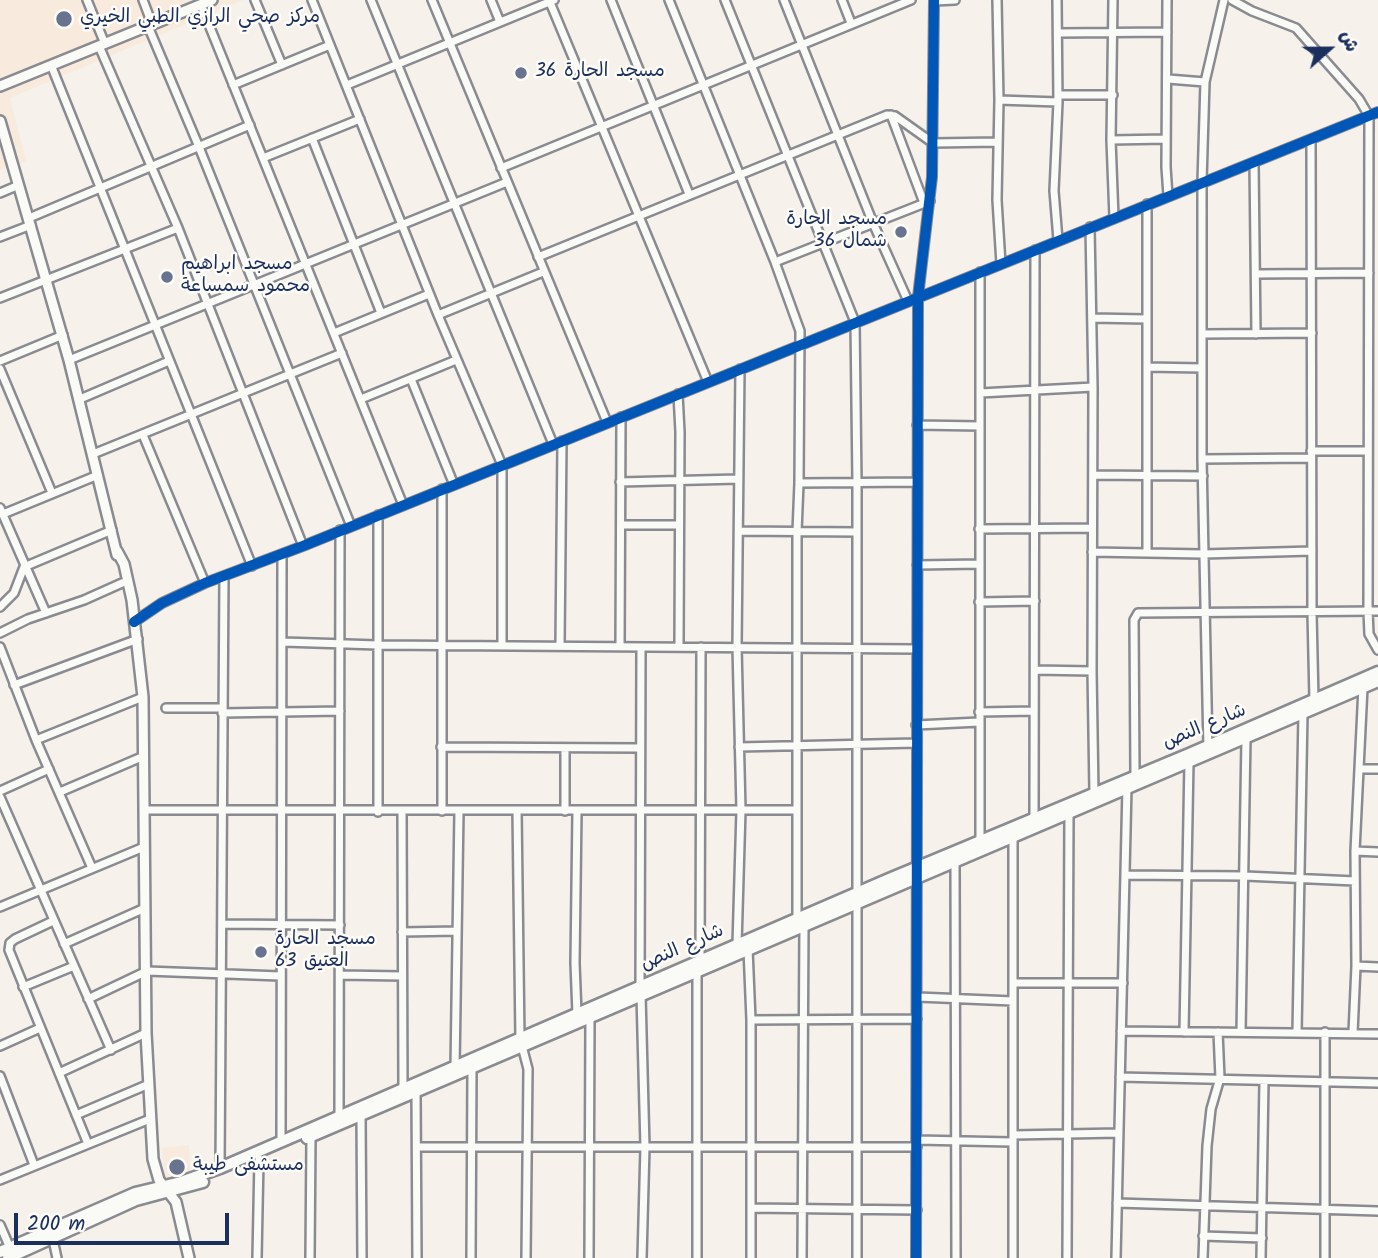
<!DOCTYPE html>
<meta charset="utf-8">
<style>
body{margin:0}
#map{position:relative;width:1378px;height:1258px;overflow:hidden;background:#f6f1eb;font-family:Kalam,"Playpen Sans Arabic",sans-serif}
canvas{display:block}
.north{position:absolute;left:1294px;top:14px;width:70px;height:70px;-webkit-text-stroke:5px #fdfcf7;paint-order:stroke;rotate:69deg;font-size:19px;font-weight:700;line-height:28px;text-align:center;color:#1b2f5e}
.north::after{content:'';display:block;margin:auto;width:24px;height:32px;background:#1b2f5e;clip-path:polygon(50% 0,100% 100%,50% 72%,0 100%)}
.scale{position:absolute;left:14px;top:1213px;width:215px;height:32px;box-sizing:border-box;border:4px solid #1b2f5e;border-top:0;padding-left:9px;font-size:21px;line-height:24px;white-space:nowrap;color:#1b2f5e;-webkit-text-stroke:5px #fdfcf7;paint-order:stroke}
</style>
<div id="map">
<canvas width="1378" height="1258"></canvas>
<div class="north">ش</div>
<div class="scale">200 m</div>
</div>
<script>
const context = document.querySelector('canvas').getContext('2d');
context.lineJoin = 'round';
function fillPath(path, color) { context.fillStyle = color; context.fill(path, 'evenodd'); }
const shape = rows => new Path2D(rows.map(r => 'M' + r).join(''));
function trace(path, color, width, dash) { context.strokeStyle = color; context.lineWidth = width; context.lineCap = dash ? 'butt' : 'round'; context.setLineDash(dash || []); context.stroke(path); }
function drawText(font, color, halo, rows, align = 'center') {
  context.font = font + ' Kalam,"Playpen Sans Arabic",sans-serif'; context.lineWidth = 5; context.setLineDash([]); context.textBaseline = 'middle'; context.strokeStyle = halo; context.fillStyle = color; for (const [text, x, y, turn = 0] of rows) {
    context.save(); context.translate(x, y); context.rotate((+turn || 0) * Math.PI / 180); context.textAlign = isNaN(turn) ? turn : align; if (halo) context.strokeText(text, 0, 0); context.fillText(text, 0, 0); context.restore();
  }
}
fillPath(shape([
 [0,0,243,0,10,98,26,161,0,170],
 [189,1145,190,1171,167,1182,164,1179,162,1148]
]), '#f8ebdd');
const minor = shape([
 [87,0,105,44],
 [143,0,152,24],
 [255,0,282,65],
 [312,0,438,315,502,465,502,645],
 [371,0,553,444],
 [432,0,607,422],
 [491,0,500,22],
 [549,0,708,382],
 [611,0,689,194],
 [669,0,775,262,800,331,799,483,797,532,797,918],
 [725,0,855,322,857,483,857,893],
 [784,0,873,223,908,301],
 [842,0,851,23],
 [997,0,999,100,997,200,1001,264],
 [1057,0,1058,102,1054,191,1058,240],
 [1113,0,1111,140,1114,218],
 [1167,0,1166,167,1168,196],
 [1232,0,1252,11,1296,28,1359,99,1369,116,1368,611,1369,634,1378,650],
 [934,1,955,0],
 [201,5,403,505],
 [148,26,199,147,351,526],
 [1058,33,1167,32],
 [99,46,178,228,303,546],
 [51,65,252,566],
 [1168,79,1205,82],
 [233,85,330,45],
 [347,85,554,0],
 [1058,95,1113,95],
 [999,100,1058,102],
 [891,115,924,203],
 [312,138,381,313],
 [1111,140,1166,139],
 [1311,140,1312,613,1314,700],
 [263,158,360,119],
 [1254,162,1256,334],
 [501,168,911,0],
 [0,193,19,185],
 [1147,204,1147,553],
 [29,218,250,125],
 [1090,227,1093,387,1092,671,1094,793],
 [0,237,31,225],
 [538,257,887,115,895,116,933,143,998,142],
 [775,262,930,201],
 [1257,274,1369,273],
 [0,298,178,228],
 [438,315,543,272],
 [1092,318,1146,319],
 [334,333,429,294],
 [1203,334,1312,333],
 [69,360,507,182],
 [0,361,63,335],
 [1147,367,1202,368],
 [0,369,52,493],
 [411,379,454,485],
 [980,393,1093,387],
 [678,394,680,432,679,646],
 [80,399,169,361],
 [361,399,456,360],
 [917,425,980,426],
 [143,435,205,583],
 [1311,451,1368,451],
 [93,454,342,353],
 [1202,459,1311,458],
 [1093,475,1203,476],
 [620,482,738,479],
 [799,483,917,482],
 [0,508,46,613],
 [3,514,98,475],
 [622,525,679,525],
 [979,529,1092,528],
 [739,531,857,532],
 [1092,552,1203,554,1312,551],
 [917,565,980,564],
 [979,602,1035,601],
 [0,607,14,593,24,567,112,530],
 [134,622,162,603,205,583,303,546,1378,112],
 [0,633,28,619,84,600,122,583],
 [283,642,378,645,917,649],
 [560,645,562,441],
 [0,647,36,740,92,868],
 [620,647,621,417],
 [1035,670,1092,671],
 [14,685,138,639],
 [166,708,222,708],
 [979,712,1034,711],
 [222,713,340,711],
 [916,725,979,722],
 [36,740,143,697],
 [441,747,639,748],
 [739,747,916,743],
 [1208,749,1202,459,1202,182,1205,82,1224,0],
 [1359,769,1378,769],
 [1135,775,1134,620,1138,613,1378,611],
 [0,791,49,769],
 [60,792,144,756],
 [0,797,111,1050],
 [144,810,796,810],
 [517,810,520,1040],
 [402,811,403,1090],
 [442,811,442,489],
 [565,811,565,749],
 [378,812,378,515],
 [1034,818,1035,250],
 [980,842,980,272],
 [1355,851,1378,852],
 [955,861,956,1258],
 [1125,875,1245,876,1355,881],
 [857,903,857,1258],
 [0,907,144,847],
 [53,921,15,939,10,943,9,950,88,1144],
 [224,924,340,925],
 [402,932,457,931],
 [64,944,145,908],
 [737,945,741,810,737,647,740,369],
 [748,949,751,1020,751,1258],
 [700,961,701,647],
 [1356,966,1378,967],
 [340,975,402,976],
 [1014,983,1123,983],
 [23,987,74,966],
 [640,987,641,647],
 [641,995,645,1147,642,1258],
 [918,997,1013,1001],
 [88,999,147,971,280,976],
 [577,1014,575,963,577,811],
 [751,1020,917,1019],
 [1121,1031,1378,1034],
 [1184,1032,1189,761],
 [1241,1032,1246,738],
 [1297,1032,1303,713],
 [1353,1033,1356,966,1355,851,1363,687],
 [0,1046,40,1028],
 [522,1046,528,1069,526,1258],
 [455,1068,459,811],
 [59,1073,146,1033],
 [0,1076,34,1165],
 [1120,1077,1378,1083],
 [416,1092,417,1258],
 [76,1115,149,1084],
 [339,1116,340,530],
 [361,1116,362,1258],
 [1013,1135,1119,1133],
 [917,1140,1012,1142],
 [281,1142,282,554],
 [418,1147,917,1147],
 [220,1168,224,576],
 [0,1180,150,1119],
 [1117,1203,1378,1211],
 [751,1208,917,1210],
 [0,1225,10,1248],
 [52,1235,57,1258],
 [1203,1236,1262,1238],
 [257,1258,259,1159],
 [310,1258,311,1136],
 [471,1258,472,1068],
 [589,1258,590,1017],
 [697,1258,697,971],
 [802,1258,804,925],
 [916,1258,918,297,932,177,934,0],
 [1013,1258,1013,837],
 [1067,1258,1069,813],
 [1116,1258,1127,787],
 [1203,1258,1207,1146,1211,1109,1220,1078,1218,1032],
 [1261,1258,1264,1081],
 [1325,1258,1325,1032]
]);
const tertiary = shape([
 [0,86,212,0],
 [0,121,69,360,117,555],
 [117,551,124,564,132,600,143,697,146,1033,153,1159,159,1180,176,1202,189,1258]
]);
const secondary = shape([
 [307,1138,1378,681],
 [0,1252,135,1193,181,1182,220,1168,889,879,1189,754,1378,672],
 [8,1258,136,1200,203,1182]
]);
trace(minor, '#8a8b91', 12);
trace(tertiary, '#8a8b91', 14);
trace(secondary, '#8a8b91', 15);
trace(minor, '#fafaf7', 7);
trace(tertiary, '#fafaf7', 9);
trace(secondary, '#fafaf7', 10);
trace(shape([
 [134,622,162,603,205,583,303,546,1378,112],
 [916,1258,918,297,932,177,934,0]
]), '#0057b8', 10);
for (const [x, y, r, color] of [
 [64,19,9,"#68738f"],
 [521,73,7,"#68738f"],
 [901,232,7,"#68738f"],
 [167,277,7,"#68738f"],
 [261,952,7,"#68738f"],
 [177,1167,9,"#68738f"]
]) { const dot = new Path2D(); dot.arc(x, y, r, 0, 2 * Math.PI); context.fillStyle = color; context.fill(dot); trace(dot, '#fdfcf7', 2.5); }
drawText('19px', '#1b2f5e', '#fdfcf7', [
 ["مركز صحي الرازي الطبي الخيري",80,19],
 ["مسجد الحارة 36",535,73],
 ["مسجد الحارة",887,221,"right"],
 ["36 شمال",887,243,"right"],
 ["مسجد ابراهيم",181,266],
 ["محمود سمساعة",181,288],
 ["مسجد الحارة",275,941],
 ["63 العتيق",275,963],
 ["مستشفى طيبة",193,1167]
], 'left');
drawText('19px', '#1b2f5e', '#fdfcf7', [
 ["شارع النص",1205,728,-23],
 ["شارع النص",683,949,-24]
]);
</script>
